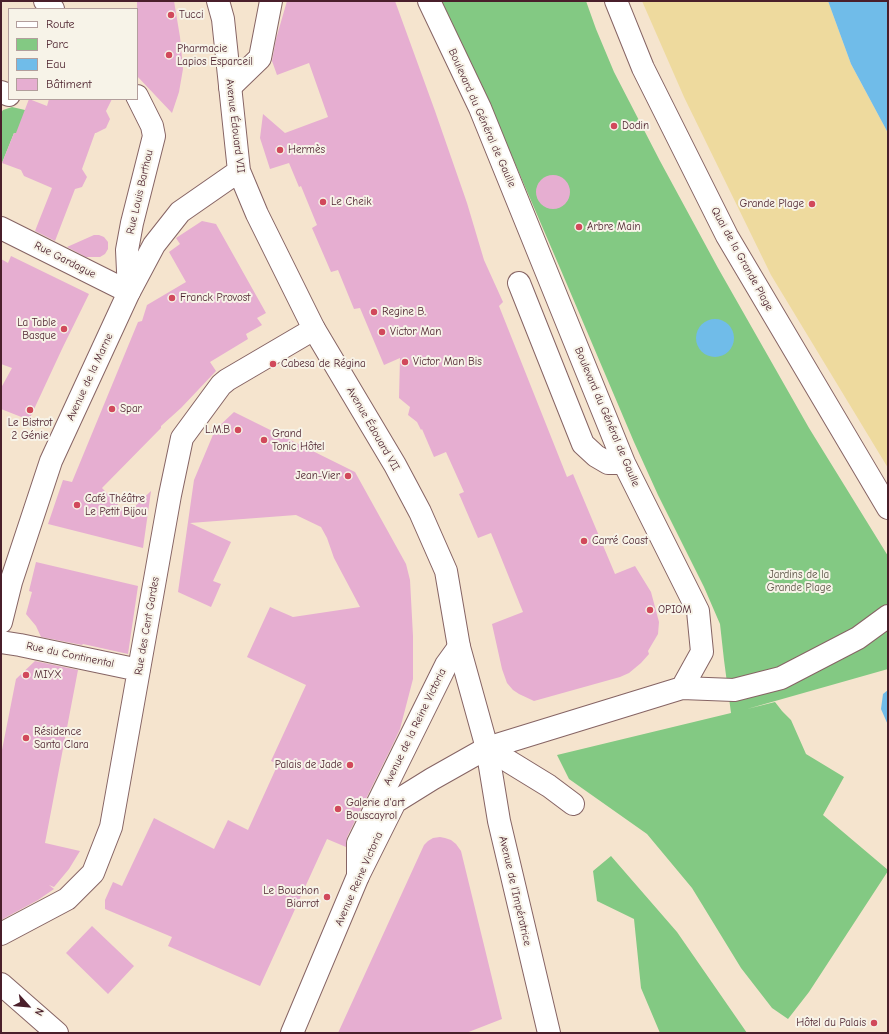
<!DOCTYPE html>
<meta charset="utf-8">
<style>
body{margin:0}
#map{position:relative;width:889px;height:1034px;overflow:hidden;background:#f5e4ce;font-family:"Comic Neue",sans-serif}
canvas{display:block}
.frame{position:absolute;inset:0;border:2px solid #4a1f2b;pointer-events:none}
.legend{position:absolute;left:8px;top:8px;width:130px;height:92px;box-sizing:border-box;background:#f7f3e8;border:1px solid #b29e9c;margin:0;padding:5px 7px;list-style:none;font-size:12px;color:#4a1f2b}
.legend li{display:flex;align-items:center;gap:8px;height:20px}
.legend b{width:20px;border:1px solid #b29e9c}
.north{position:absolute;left:8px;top:986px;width:40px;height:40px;-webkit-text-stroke:3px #f7f3e8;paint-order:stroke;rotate:117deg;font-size:11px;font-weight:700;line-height:16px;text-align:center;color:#4a1f2b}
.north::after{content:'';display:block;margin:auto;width:14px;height:18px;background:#4a1f2b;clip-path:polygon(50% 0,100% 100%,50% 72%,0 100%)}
</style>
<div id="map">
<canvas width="889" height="1034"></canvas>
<div class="frame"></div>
<ul class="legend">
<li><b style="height:5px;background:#fff"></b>Route</li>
<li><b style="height:11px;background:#83c983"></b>Parc</li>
<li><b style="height:11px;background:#70bce9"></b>Eau</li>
<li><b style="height:11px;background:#e6aed1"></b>Bâtiment</li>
</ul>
<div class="north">N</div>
</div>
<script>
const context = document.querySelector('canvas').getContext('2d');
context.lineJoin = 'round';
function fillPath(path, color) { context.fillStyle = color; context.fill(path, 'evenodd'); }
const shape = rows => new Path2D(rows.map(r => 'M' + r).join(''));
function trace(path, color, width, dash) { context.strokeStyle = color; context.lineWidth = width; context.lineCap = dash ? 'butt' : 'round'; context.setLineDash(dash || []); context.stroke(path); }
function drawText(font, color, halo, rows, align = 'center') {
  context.font = font + ' "Comic Neue",sans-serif'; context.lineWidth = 4; context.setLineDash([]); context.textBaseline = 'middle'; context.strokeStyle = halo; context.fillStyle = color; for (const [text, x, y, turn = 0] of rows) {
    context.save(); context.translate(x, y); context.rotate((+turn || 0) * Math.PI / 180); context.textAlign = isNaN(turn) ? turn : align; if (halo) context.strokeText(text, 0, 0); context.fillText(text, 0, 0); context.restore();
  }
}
fillPath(shape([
 [441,1,586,1,596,29,614,72,660,161,718,268,809,428,888,556,888,669,747,709,775,702,782,711,791,720,806,754,844,777,823,815,888,870,888,871,809,992,788,1019,772,1008,741,968,692,888,647,834,569,779,557,755,731,713,724,660,720,624,704,587,658,495,634,442,560,268,511,154],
 [12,107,25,110,42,118,33,140,14,133,2,163,1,162,1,113,3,110],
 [611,856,677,932,747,1033,660,1033,641,988,634,919,597,901,593,871]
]), '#83c983');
fillPath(shape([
 [642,1,828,1,851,64,888,133,888,468,771,275,684,97]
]), '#eeda9e');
fillPath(shape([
 [828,1,888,1,888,133,851,64],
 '696 338a19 19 0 1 1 38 0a19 19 0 1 1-38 0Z',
 [888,690,888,725,881,709,883,694]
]), '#70bce9');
fillPath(shape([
 [137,1,174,1,180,37,183,69,179,92,172,113,137,76],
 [287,1,395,1,435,111,467,203,484,260,503,302,499,306,567,477,573,474,615,574,635,566,651,592,659,622,658,634,648,651,649,654,641,663,629,673,620,677,534,701,519,694,513,690,507,683,502,669,492,624,523,612,498,550,491,533,478,538,459,494,464,492,446,452,434,457,422,429,421,430,417,422,408,415,410,407,399,398,400,358,384,365,360,308,354,309,338,270,331,272,312,228,317,225,301,186,299,187,289,163,270,169,260,138,263,114,285,133,328,117,309,63,277,75,272,61,276,39],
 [29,99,47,106,49,99,112,99,106,111,110,119,106,128,96,133,95,133,82,169,87,177,82,187,75,189,55,241,35,231,52,188,24,176,21,170,2,163,14,133,16,133],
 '536 192a17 17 0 1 1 34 0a17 17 0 1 1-34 0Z',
 [202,221,216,224,266,313,257,318,262,325,246,334,248,339,210,362,216,371,181,408,161,426,161,428,102,488,127,514,151,491,143,548,48,524,63,480,72,482,138,322,142,321,147,305,186,282,169,252,180,244,176,238],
 [94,235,99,235,104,237,108,242,108,249,105,254,100,257,86,257,67,247],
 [11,256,89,294,62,349,29,420,1,409,1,388,12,368,1,364,1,259,8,263],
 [234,412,355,472,406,564,410,580,413,636,413,679,400,729,393,744,347,837,346,847,327,839,260,986,168,946,172,937,105,909,105,900,113,882,122,886,154,818,214,849,228,820,248,830,278,764,271,761,306,685,247,657,270,607,293,617,360,607,334,558,327,538,321,527,296,515,190,523,231,542,213,581,221,584,211,607,178,592,194,480,215,430],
 [36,562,138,586,128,654,83,644,82,645,41,637,36,626,26,614,32,592,29,591],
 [35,661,78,670,45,843,80,851,69,869,54,887,49,885,54,889,38,900,1,920,1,755,16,679],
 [440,837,445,838,451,840,456,844,461,851,502,1019,466,1033,338,1033,424,845,428,841,433,838],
 [92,926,134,966,108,994,66,953]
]), '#e6aed1');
const minor = shape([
 [45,1,53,9],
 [429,1,480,108,624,463,698,611,702,652,682,688,487,748],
 [616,1,643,68,727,236,888,508],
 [230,87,260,58,271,1],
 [1,92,9,95],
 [1,228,129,292,127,250,132,223,154,136,152,126,137,96],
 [519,283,583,444,596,456,608,463,624,463],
 [1,642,20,645,139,670],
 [682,688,734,690,781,678,858,638,888,616],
 [487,748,549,786,573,804],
 [358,876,358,843,446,665,459,647],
 [1,934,67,899,93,873,111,827,170,495,182,438,221,385,227,380,314,329],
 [1,984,57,1033]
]);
const major = shape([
 [218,1,223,19,239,171,257,214,314,329,395,465,420,512,446,571,459,647,487,748,499,821,549,1033],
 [1,622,11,582,51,461,129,292,154,245,180,212,239,171],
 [292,1033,358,876,395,802,432,779,487,748]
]);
trace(minor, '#866464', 24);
trace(major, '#866464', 24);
trace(minor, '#fff', 22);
trace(major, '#fff', 22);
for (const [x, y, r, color] of [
 [171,15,4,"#d1495b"],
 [169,55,4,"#d1495b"],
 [614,126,4,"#d1495b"],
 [280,150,4,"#d1495b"],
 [323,202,4,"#d1495b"],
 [812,204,4,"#d1495b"],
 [579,227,4,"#d1495b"],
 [172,298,4,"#d1495b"],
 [374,312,4,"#d1495b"],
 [64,329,4,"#d1495b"],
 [382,332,4,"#d1495b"],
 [405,362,4,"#d1495b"],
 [273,364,4,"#d1495b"],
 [112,409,4,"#d1495b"],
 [30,410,4,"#d1495b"],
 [238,430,4,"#d1495b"],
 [264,440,4,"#d1495b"],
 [348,476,4,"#d1495b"],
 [77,505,4,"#d1495b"],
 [584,541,4,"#d1495b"],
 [650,610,4,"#d1495b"],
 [26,675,4,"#d1495b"],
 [26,738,4,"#d1495b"],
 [350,765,4,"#d1495b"],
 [338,809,4,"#d1495b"],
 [327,897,4,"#d1495b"],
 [874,1023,4,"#d1495b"]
]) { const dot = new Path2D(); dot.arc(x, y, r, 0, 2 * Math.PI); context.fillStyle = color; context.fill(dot); trace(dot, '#f7f3e8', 1.5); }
drawText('11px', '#4a1f2b', '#f7f3e8', [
 ["Tucci",179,15],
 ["Pharmacie",177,49],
 ["Lapios Esparceil",177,62],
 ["Dodin",622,126],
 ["Hermès",288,150],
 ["Le Cheik",331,202],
 ["Grande Plage",804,204,"right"],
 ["Arbre Main",587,227],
 ["Franck Provost",180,298],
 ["Regine B.",382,312],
 ["La Table",56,323,"right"],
 ["Basque",56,336,"right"],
 ["Victor Man",390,332],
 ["Victor Man Bis",413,362],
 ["Cabesa de Régina",281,364],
 ["Spar",120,409],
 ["Le Bistrot",30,423,"center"],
 ["2 Génie",30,436,"center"],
 ["L.M.B",230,430,"right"],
 ["Grand",272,434],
 ["Tonic Hôtel",272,447],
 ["Jean-Vier",340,476,"right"],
 ["Café Théâtre",85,499],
 ["Le Petit Bijou",85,512],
 ["Carré Coast",592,541],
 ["OPIOM",658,610],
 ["MIYX",34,675],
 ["Résidence",34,732],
 ["Santa Clara",34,745],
 ["Palais de Jade",342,765,"right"],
 ["Galerie d'art",346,803],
 ["Bouscayrol",346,816],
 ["Le Bouchon",319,891,"right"],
 ["Biarrot",319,904,"right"],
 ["Hôtel du Palais",866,1023,"right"]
], 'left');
drawText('11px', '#4a1f2b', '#f7f3e8', [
 ["Boulevard du Général de Gaulle",482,118,66],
 ["Avenue Édouard VII",235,126,83],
 ["Rue Louis Barthou",140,192,-77],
 ["Quai de la Grande Plage",742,259,61],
 ["Rue Gardague",65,260,27],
 ["Avenue de la Marne",90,377,-65],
 ["Boulevard du Général de Gaulle",607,417,67],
 ["Avenue Édouard VII",373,429,60],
 ["Rue des Cent Gardes",147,626,-80],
 ["Rue du Continental",70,655,12],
 ["Avenue de la Reine Victoria",415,727,-64],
 ["Avenue Reine Victoria",359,879,-66],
 ["Avenue de l'Impératrice",515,891,77]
]);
drawText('11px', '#5b5245', '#f7f3e8', [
 ["Jardins de la",799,575],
 ["Grande Plage",799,588]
]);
</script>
